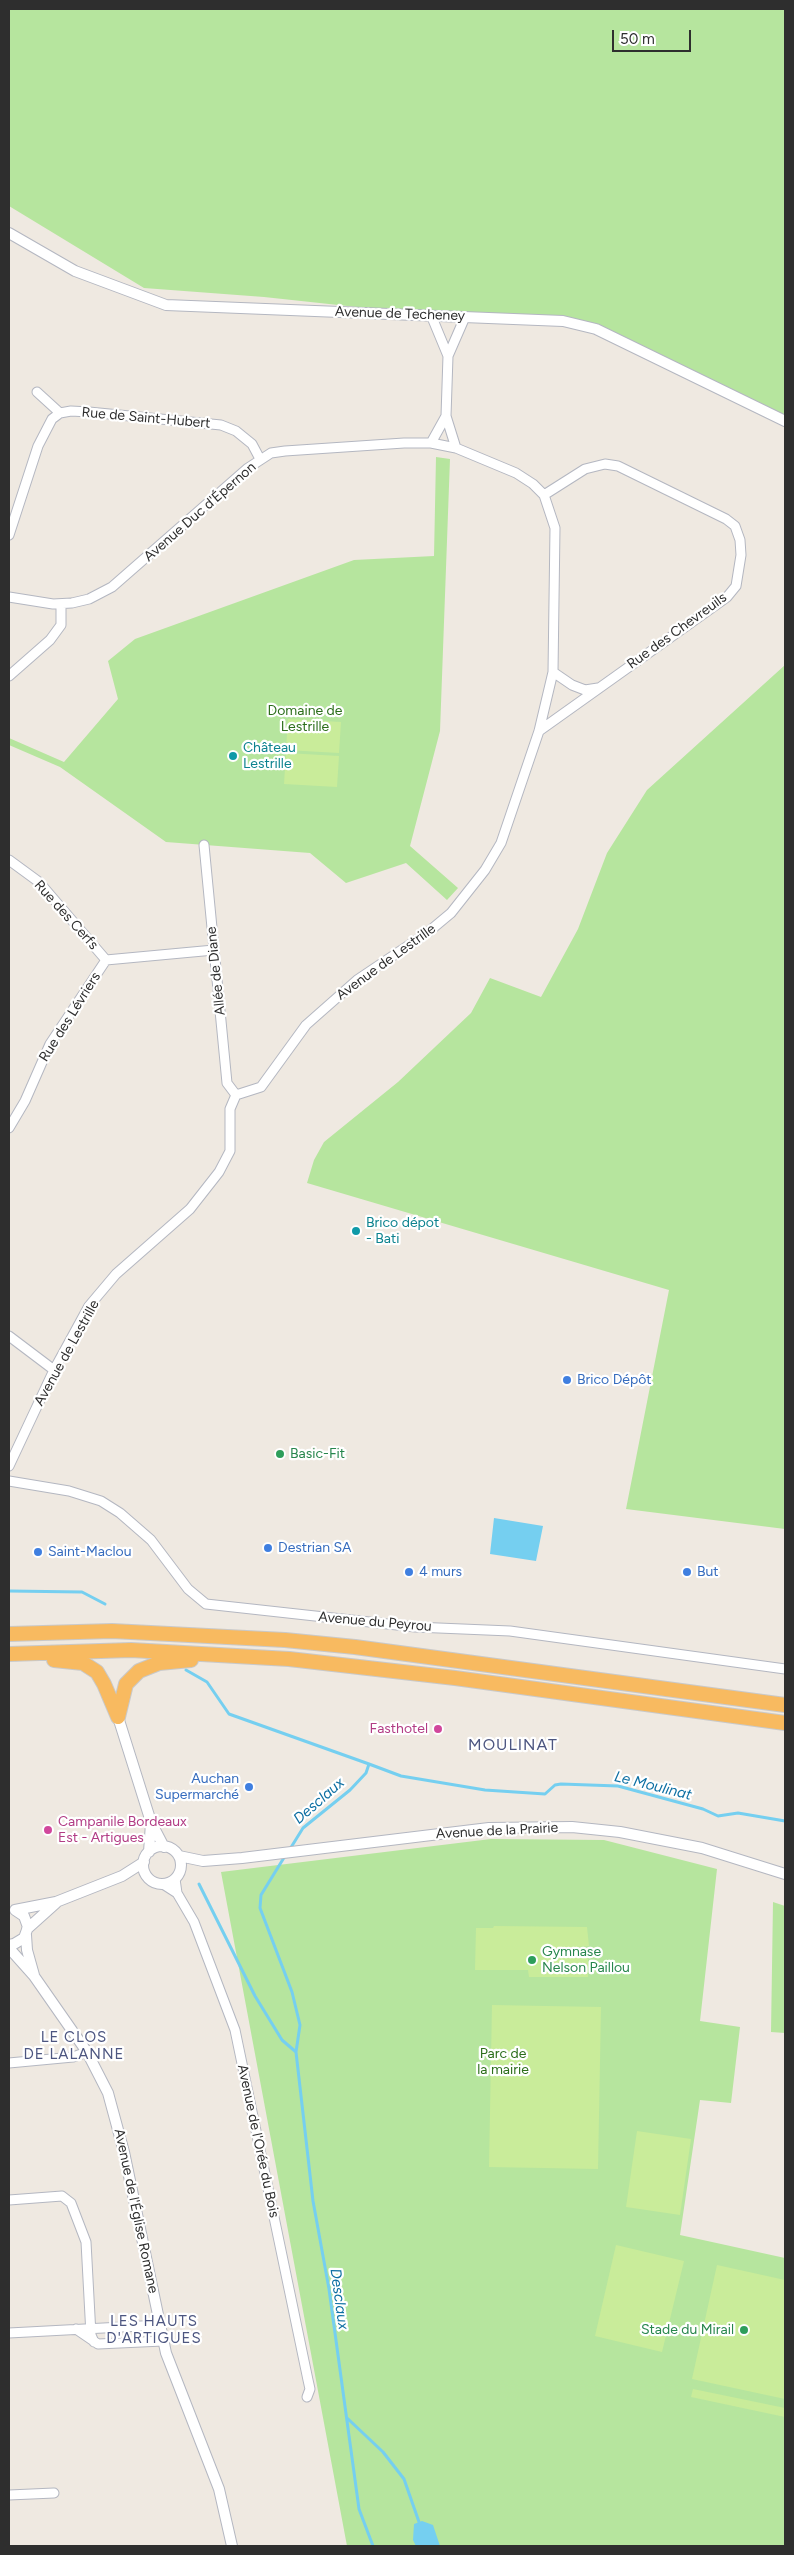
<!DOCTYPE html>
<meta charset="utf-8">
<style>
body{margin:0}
#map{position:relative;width:794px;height:2555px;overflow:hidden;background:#efe9e1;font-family:Figtree,sans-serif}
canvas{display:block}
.frame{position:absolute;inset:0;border:10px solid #2e2e2e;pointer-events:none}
.scale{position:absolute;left:612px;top:30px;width:79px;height:22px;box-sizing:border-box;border:2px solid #2e2e2e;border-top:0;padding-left:6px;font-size:15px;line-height:18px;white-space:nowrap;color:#2e2e2e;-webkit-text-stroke:4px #fff;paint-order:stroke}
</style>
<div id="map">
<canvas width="794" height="2555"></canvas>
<div class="frame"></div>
<div class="scale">50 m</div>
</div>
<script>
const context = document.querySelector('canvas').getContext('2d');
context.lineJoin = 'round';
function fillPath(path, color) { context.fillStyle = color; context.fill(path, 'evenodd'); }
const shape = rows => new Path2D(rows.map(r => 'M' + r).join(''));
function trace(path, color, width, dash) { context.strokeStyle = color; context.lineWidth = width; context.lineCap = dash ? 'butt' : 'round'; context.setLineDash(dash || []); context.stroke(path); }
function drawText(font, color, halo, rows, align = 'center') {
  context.font = font + ' Figtree,sans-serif'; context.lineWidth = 4.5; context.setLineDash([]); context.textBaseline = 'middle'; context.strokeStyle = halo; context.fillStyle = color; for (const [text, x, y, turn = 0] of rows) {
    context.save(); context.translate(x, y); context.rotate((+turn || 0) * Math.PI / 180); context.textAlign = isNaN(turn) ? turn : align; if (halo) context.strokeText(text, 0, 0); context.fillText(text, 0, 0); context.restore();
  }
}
fillPath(shape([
 [9,9,785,9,785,421,596,329,563,321,431,315,264,297,144,288,9,206],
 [436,457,450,459,440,731,410,846,458,888,447,900,406,863,346,883,310,853,166,842,60,767,9,745,9,738,64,762,118,699,108,661,135,639,354,560,434,556],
 [785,665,785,1529,626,1509,669,1290,307,1183,314,1160,324,1142,398,1082,471,1013,490,978,541,997,578,929,607,853,647,790],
 [491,1839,604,1840,717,1869,700,2021,740,2027,731,2103,700,2100,680,2235,785,2258,785,2546,347,2546,221,1872],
 [773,1902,785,1906,785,2033,771,2032]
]), '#b6e59e');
fillPath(shape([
 [288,719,341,722,339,753,286,750],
 [286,753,339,756,337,787,284,784],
 [494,1926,587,1927,589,1946,578,1947,577,1950,588,1951,588,1977,529,1977,528,1970,475,1970,476,1928,493,1928],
 [492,2005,601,2007,598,2169,489,2167],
 [637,2131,691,2139,680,2215,626,2207],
 [616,2245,684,2261,662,2352,595,2336],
 [717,2265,785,2280,785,2399,692,2379],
 [693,2389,785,2408,785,2417,691,2397]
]), '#c9ec9a');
fillPath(shape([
 [494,1518,543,1526,536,1561,490,1554],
 [422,2521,433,2525,440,2546,416,2546,413,2540,414,2524]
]), '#75cff0');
trace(shape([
 [9,1591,82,1592,105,1604],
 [186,1670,207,1682,229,1714,369,1764,366,1773,350,1790,303,1828,290,1849],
 [369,1764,401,1776,485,1790,545,1794,555,1785,561,1784,618,1786,703,1809,718,1816,738,1813,785,1821],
 [285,1856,261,1895,260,1908,292,1992,300,2025,296,2052,313,2201,329,2289,359,2509,373,2546],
 [199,1884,255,1996,282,2040,296,2052],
 [347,2418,383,2452,404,2479,419,2522]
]), '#75cff0', 3);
const minor = shape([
 [431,315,448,356],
 [37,392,60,413],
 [431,443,446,416],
 [456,448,446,416,448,356,465,317],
 [9,535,38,446,52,419,60,413,71,411,89,412,221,425,236,431,252,444,260,459],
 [9,597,53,604,72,603,89,599,112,587,248,468,271,453,285,451,404,443,431,443,456,448,516,473,533,484,544,495,555,528,553,672,539,731,501,843,485,870,451,913,427,933,357,980,306,1025,261,1087,236,1095,230,1109,230,1151,219,1172,190,1209,116,1274,89,1306,54,1370,9,1466],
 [553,672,572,685,585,690,598,688],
 [9,676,50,640,61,625,61,604],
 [539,731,727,597,736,586,741,555,740,540,735,526,726,519,618,466,605,464,585,469,544,495],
 [204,845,227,1083,236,1095],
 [9,860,39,882,106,960,214,950],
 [9,1128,25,1101,50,1044,106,960],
 [9,1336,54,1370],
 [9,1481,69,1491,101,1501,120,1513,151,1540,188,1589,206,1604,415,1627,510,1631,785,1669],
 [175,1879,177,1893,194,1922,235,2030,308,2380,310,2389,307,2397],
 [163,1884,177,1893],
 [9,2063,73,2057,87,2052],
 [9,2200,62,2196,71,2203,86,2242,91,2335,94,2342],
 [76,2329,98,2344,163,2341],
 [9,2333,160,2325],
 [9,2495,54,2493]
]);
const tertiary = shape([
 [9,233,75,271,166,305,563,321,596,329,785,421],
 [118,1717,151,1822,164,1847],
 '143 1865a19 19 0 1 1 38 0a19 19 0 1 1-38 0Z',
 [149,1852,151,1823],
 [179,1856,203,1861,242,1858,489,1828,572,1827,620,1832,702,1848,785,1874],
 [15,1910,56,1902,122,1876,144,1862],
 [27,1929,56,1903],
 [26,1935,27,1950,34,1975],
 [9,1945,14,1944,24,1938,28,1927,24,1916,15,1910],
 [9,1948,34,1976,87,2052,108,2093,124,2152,166,2353,219,2489,232,2546]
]);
const trunk = shape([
 [9,1634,112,1631,285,1640,355,1647,785,1705],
 [9,1654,131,1650,289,1659,455,1678,785,1723],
 [54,1660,83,1663,97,1672,104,1684,118,1717],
 [118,1717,126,1684,139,1671,159,1663,191,1660]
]);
trace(minor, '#b4b7c1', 11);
trace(tertiary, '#b4b7c1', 12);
trace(trunk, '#c9c9c9', 16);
trace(minor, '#fff', 9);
trace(tertiary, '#fff', 10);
trace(trunk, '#f8ba60', 14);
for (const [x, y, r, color] of [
 [233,756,5,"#0f9aa8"],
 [356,1231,5,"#0f9aa8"],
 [567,1380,5,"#3f7fe0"],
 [280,1454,5,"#2e9e5b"],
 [268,1548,5,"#3f7fe0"],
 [38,1552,5,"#3f7fe0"],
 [409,1572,5,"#3f7fe0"],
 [687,1572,5,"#3f7fe0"],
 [438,1729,5,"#d1479c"],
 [249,1787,5,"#3f7fe0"],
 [48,1830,5,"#d1479c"],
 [532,1960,5,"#2e9e5b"],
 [744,2330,5,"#2e9e5b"]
]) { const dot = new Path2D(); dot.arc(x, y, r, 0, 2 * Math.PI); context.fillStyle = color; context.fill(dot); trace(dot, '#fff', 2); }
drawText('14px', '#2e2e2e', '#fff', [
 ["Avenue de Techeney",400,314,2],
 ["Rue de Saint-Hubert",146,418,5],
 ["Avenue Duc d'Épernon",200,512,-41],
 ["Rue des Chevreuils",677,631,-36],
 ["Rue des Cerfs",66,915,48],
 ["Avenue de Lestrille",386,962,-36],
 ["Allée de Diane",216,971,-96],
 ["Rue des Lévriers",70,1017,-58],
 ["Avenue de Lestrille",67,1353,-61],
 ["Avenue du Peyrou",375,1622,5],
 ["Avenue de la Prairie",497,1831,-3],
 ["Avenue de l'Orée du Bois",258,2141,78],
 ["Avenue de l'Église Romane",136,2211,78]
]);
drawText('14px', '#2c6e1b', '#fff', [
 ["Domaine de",305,711],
 ["Lestrille",305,727],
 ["Parc de",503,2054],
 ["la mairie",503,2070]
]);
drawText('14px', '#0d838f', '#fff', [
 ["Château",243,748],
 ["Lestrille",243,764],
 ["Brico dépot",366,1223],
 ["- Bati",366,1239]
], 'left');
drawText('14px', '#366cbe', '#fff', [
 ["Brico Dépôt",577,1380],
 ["Destrian SA",278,1548],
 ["Saint-Maclou",48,1552],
 ["4 murs",419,1572],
 ["But",697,1572],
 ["Auchan",239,1779,"right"],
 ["Supermarché",239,1795,"right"]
], 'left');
drawText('14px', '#27864d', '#fff', [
 ["Basic-Fit",290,1454],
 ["Gymnase",542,1952],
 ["Nelson Paillou",542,1968],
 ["Stade du Mirail",734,2330,"right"]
], 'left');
drawText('14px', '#b23c85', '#fff', [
 ["Fasthotel",428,1729],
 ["Campanile Bordeaux",58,1822,"left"],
 ["Est - Artigues",58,1838,"left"]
], 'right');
drawText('italic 15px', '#0d6fa3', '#fff', [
 ["Le Moulinat",653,1786,14],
 ["Desclaux",319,1801,-41],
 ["Desclaux",339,2299,82]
]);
context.letterSpacing = '1px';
drawText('15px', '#4d5680', '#fff', [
 ["LE CLOS",74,2038],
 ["DE LALANNE",74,2055],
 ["LES HAUTS",154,2322],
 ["D'ARTIGUES",154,2339]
]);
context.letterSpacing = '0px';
context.letterSpacing = '1px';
drawText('16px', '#4d5680', '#fff', [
 ["MOULINAT",513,1745]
]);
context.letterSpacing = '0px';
</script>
